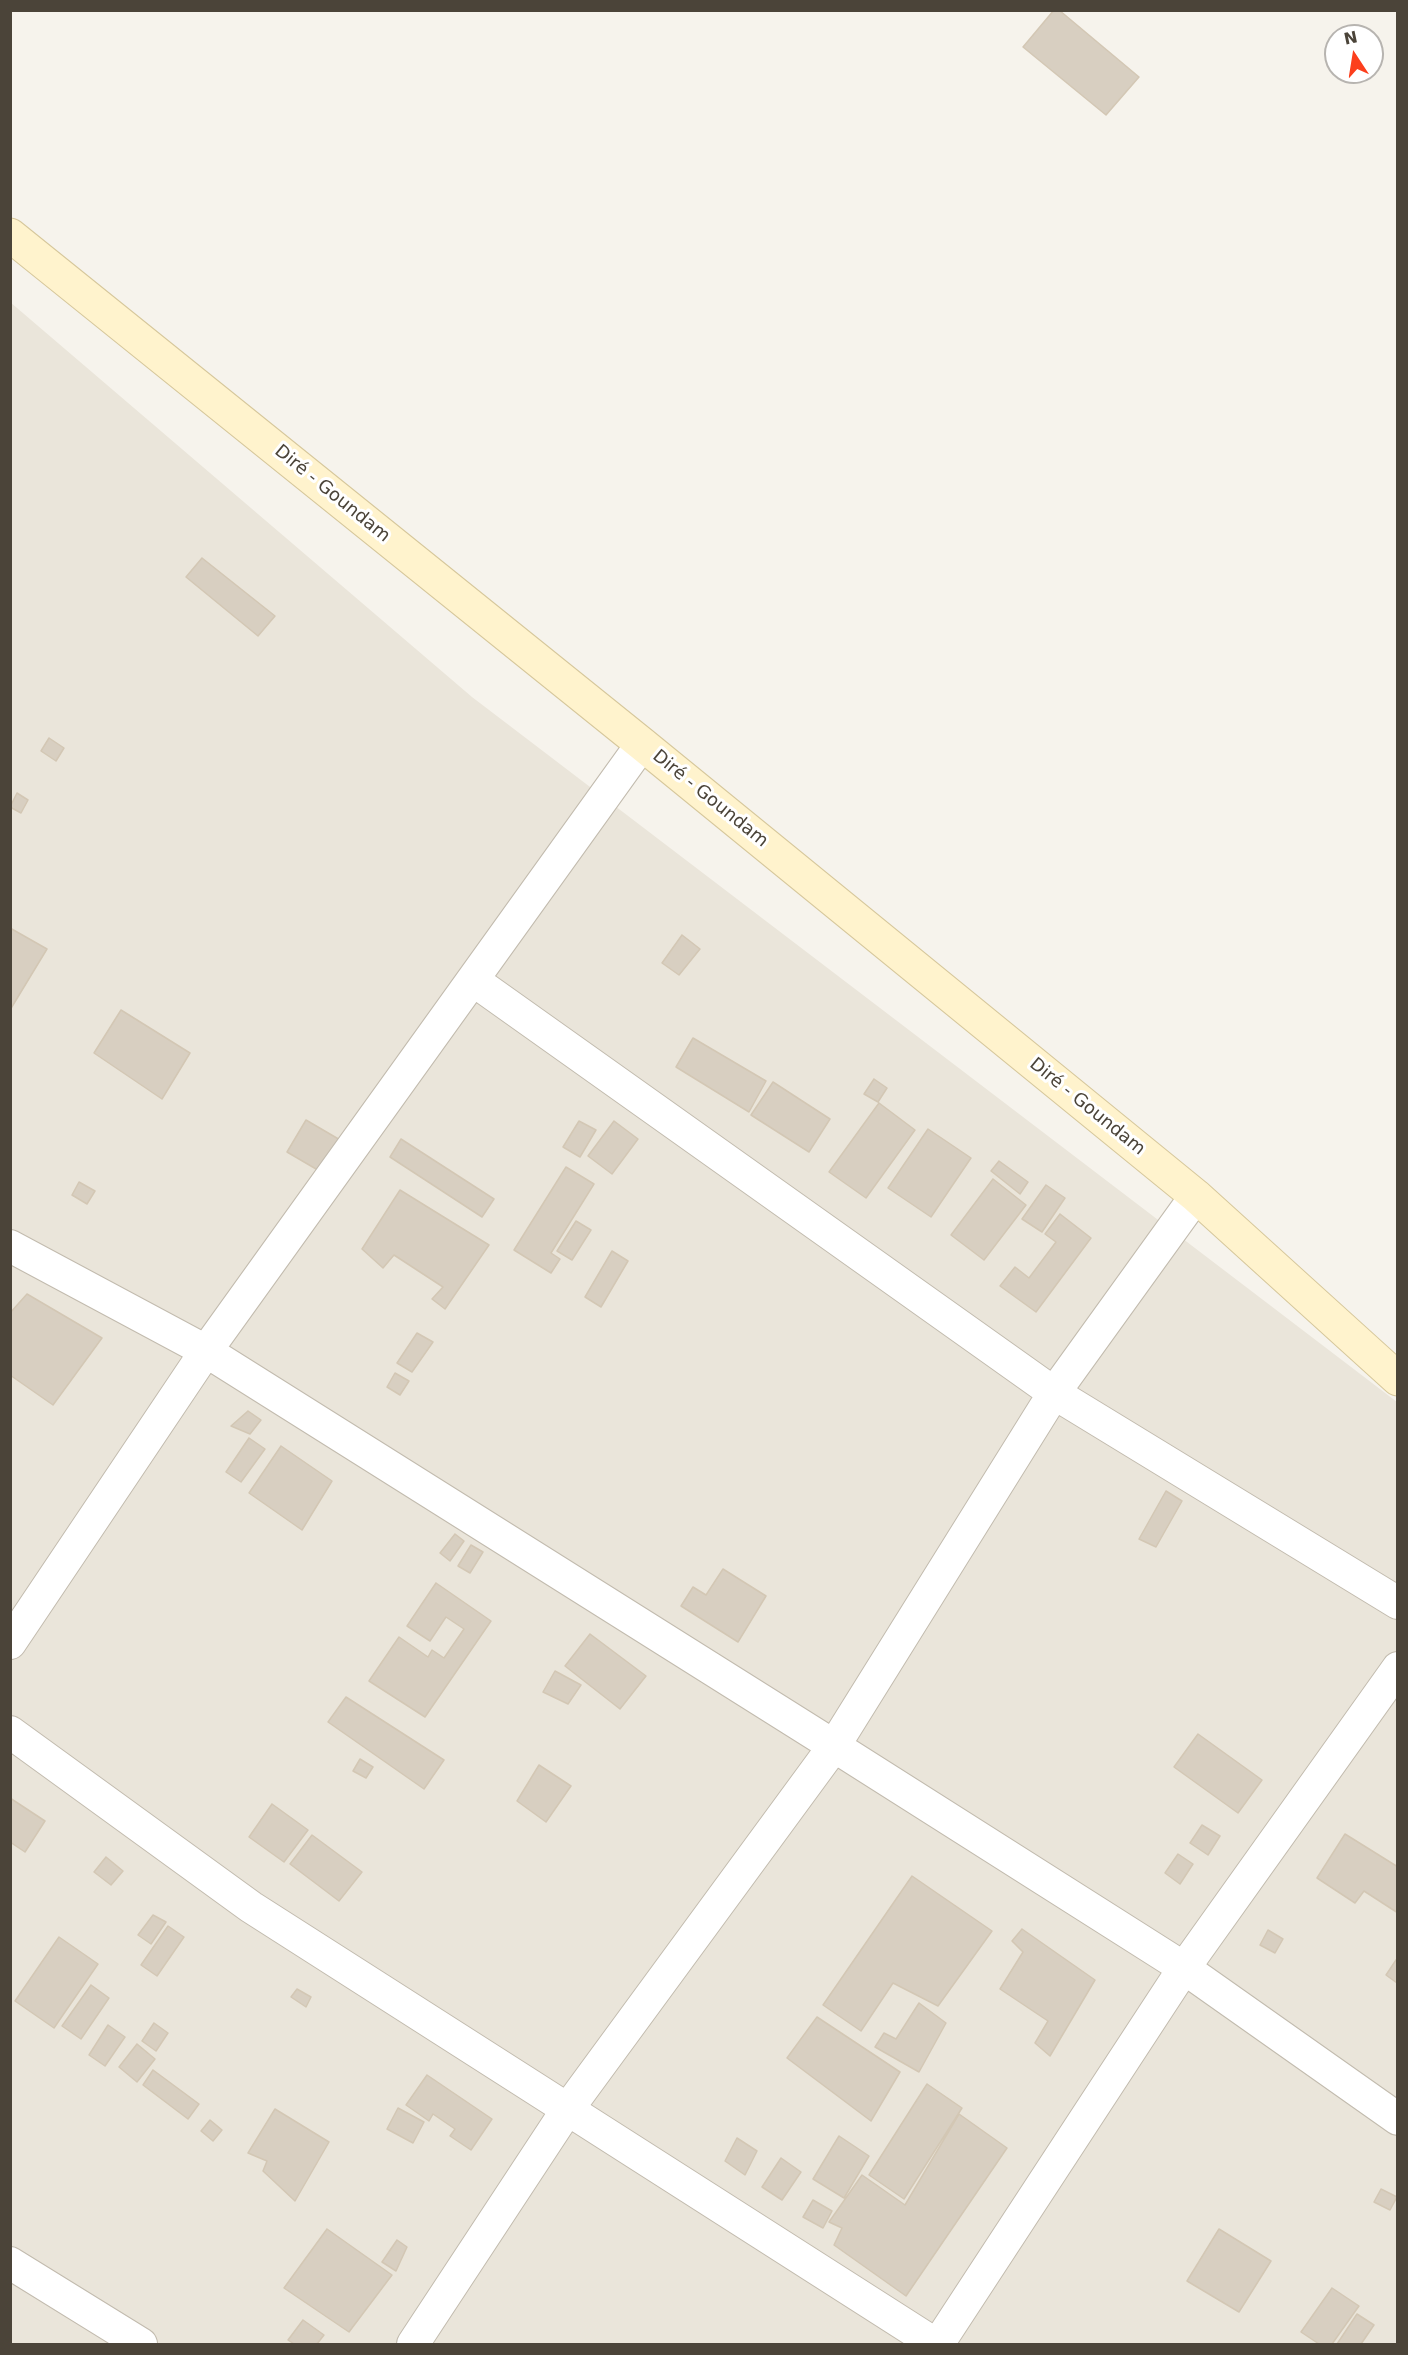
<!DOCTYPE html>
<meta charset="utf-8">
<style>
body{margin:0}
#map{position:relative;width:1408px;height:2355px;overflow:hidden;background:#f6f3ec;font-family:"DejaVu Sans",sans-serif}
canvas{display:block}
.frame{position:absolute;inset:0;border:12px solid #4b4439;pointer-events:none}
.north{position:absolute;left:1324px;top:24px;width:60px;height:60px;box-sizing:border-box;background:#fff;border:2px solid #b7b4b0;border-radius:50%;rotate:348deg;font-size:16px;font-weight:700;line-height:24px;text-align:center;color:#4b4439}
.north::after{content:'';display:block;margin:auto;width:21px;height:27px;background:#fc3f1d;clip-path:polygon(50% 0,100% 100%,50% 72%,0 100%)}
</style>
<div id="map">
<canvas width="1408" height="2355"></canvas>
<div class="frame"></div>
<div class="north">N</div>
</div>
<script>
const context = document.querySelector('canvas').getContext('2d');
context.lineJoin = 'round';
function fillPath(path, color) { context.fillStyle = color; context.fill(path, 'evenodd'); }
const shape = rows => new Path2D(rows.map(r => 'M' + r).join(''));
function trace(path, color, width, dash) { context.strokeStyle = color; context.lineWidth = width; context.lineCap = dash ? 'butt' : 'round'; context.setLineDash(dash || []); context.stroke(path); }
function drawText(font, color, halo, rows, align = 'center') {
  context.font = font + ' "DejaVu Sans",sans-serif'; context.lineWidth = 6; context.setLineDash([]); context.textBaseline = 'middle'; context.strokeStyle = halo; context.fillStyle = color; for (const [text, x, y, turn = 0] of rows) {
    context.save(); context.translate(x, y); context.rotate((+turn || 0) * Math.PI / 180); context.textAlign = isNaN(turn) ? turn : align; if (halo) context.strokeText(text, 0, 0); context.fillText(text, 0, 0); context.restore();
  }
}
fillPath(shape([
 [10,302,472,697,1397,1402,1397,2344,11,2344]
]), '#eae5da');
const building = shape([
 [1054,10,1059,10,1139,77,1106,115,1023,47,1054,10],
 [202,558,275,616,258,636,186,577,202,558],
 [49,738,64,748,56,761,41,751,49,738],
 [17,793,28,800,21,813,10,807,17,793],
 [10,928,47,949,10,1010,10,928],
 [682,935,700,949,679,975,662,963,682,935],
 [121,1010,190,1053,162,1099,94,1053,121,1010],
 [693,1038,766,1081,749,1112,676,1067,693,1038],
 [874,1079,887,1088,878,1102,864,1094,874,1079],
 [773,1082,830,1119,809,1152,751,1115,773,1082],
 [879,1103,915,1130,866,1198,829,1172,879,1103],
 [306,1120,347,1144,328,1176,287,1152,306,1120],
 [579,1121,596,1130,580,1157,563,1147,579,1121],
 [614,1121,638,1139,612,1174,588,1156,614,1121],
 [928,1129,971,1158,931,1217,888,1188,928,1129],
 [401,1139,494,1199,482,1217,390,1157,401,1139],
 [999,1161,1028,1182,1020,1194,991,1171,999,1161],
 [566,1167,594,1184,551,1253,560,1259,551,1273,514,1250,566,1167],
 [993,1179,1026,1205,984,1260,951,1235,993,1179],
 [79,1182,95,1191,87,1204,72,1195,79,1182],
 [1046,1185,1065,1198,1042,1232,1022,1219,1046,1185],
 [400,1190,489,1245,445,1309,432,1299,443,1287,394,1255,383,1268,362,1249,400,1190],
 [1060,1214,1091,1238,1036,1312,1000,1286,1015,1267,1029,1278,1056,1242,1045,1234,1060,1214],
 [576,1221,591,1230,572,1260,557,1251,576,1221],
 [612,1251,628,1261,601,1307,585,1297,612,1251],
 [27,1294,102,1338,53,1405,10,1375,10,1313,27,1294],
 [417,1333,433,1342,412,1372,397,1363,417,1333],
 [395,1373,409,1381,400,1395,387,1387,395,1373],
 [248,1411,261,1420,250,1434,231,1426,248,1411],
 [249,1438,265,1449,241,1482,226,1472,249,1438],
 [281,1446,332,1481,302,1530,249,1493,281,1446],
 [1166,1491,1182,1501,1156,1547,1139,1539,1166,1491],
 [455,1534,464,1541,450,1561,440,1553,455,1534],
 [471,1545,483,1552,470,1573,458,1566,471,1545],
 [723,1569,766,1596,738,1642,681,1606,693,1587,706,1595,723,1569],
 [436,1583,491,1621,425,1717,369,1681,399,1637,428,1657,432,1650,444,1658,464,1629,446,1617,430,1641,407,1626,436,1583],
 [590,1634,646,1676,620,1709,565,1666,590,1634],
 [555,1671,581,1685,568,1704,543,1692,555,1671],
 [346,1697,444,1760,424,1789,328,1722,346,1697],
 [1198,1734,1262,1780,1238,1813,1174,1767,1198,1734],
 [360,1759,373,1767,366,1778,353,1771,360,1759],
 [539,1765,571,1786,546,1822,517,1801,539,1765],
 [10,1798,45,1821,25,1852,10,1842,10,1798],
 [272,1804,308,1830,284,1862,249,1837,272,1804],
 [1202,1825,1220,1836,1208,1855,1190,1843,1202,1825],
 [1345,1834,1398,1867,1398,1913,1364,1891,1355,1903,1317,1878,1345,1834],
 [312,1835,362,1872,339,1901,290,1864,312,1835],
 [1178,1854,1193,1864,1180,1884,1165,1873,1178,1854],
 [106,1857,123,1871,111,1885,94,1872,106,1857],
 [912,1876,992,1931,938,2006,893,1983,861,2031,823,2005,912,1876],
 [153,1915,166,1922,151,1944,138,1935,153,1915],
 [168,1926,184,1937,157,1976,141,1965,168,1926],
 [1022,1929,1095,1980,1050,2056,1035,2043,1048,2021,1000,1989,1023,1952,1012,1941,1022,1929],
 [1268,1930,1283,1939,1275,1953,1260,1945,1268,1930],
 [59,1937,98,1964,54,2028,15,2001,59,1937],
 [1396,1960,1398,1960,1397,1983,1386,1975,1396,1960],
 [91,1985,109,1998,81,2039,62,2026,91,1985],
 [297,1989,311,1997,306,2007,291,1997,297,1989],
 [919,2003,946,2023,919,2072,875,2047,884,2033,896,2039,919,2003],
 [817,2017,900,2072,871,2121,787,2058,817,2017],
 [154,2023,168,2033,156,2051,142,2041,154,2023],
 [108,2025,125,2037,105,2066,89,2055,108,2025],
 [137,2044,155,2059,137,2082,119,2067,137,2044],
 [153,2070,199,2104,188,2119,143,2085,153,2070],
 [427,2075,492,2119,471,2150,450,2136,455,2129,433,2114,429,2121,406,2105,427,2075],
 [927,2084,962,2108,904,2199,869,2175,927,2084],
 [398,2108,424,2122,413,2143,387,2129,398,2108],
 [275,2109,329,2142,295,2201,263,2171,267,2161,248,2153,275,2109],
 [959,2114,1007,2148,906,2296,834,2245,842,2228,829,2222,862,2175,905,2205,959,2114],
 [210,2120,222,2130,213,2141,201,2131,210,2120],
 [839,2136,869,2156,844,2198,813,2179,839,2136],
 [737,2138,757,2151,745,2175,725,2161,737,2138],
 [781,2158,801,2172,782,2200,762,2187,781,2158],
 [1381,2189,1397,2197,1390,2210,1374,2202,1381,2189],
 [813,2200,832,2211,823,2228,803,2217,813,2200],
 [327,2229,392,2275,349,2332,284,2288,327,2229],
 [1219,2229,1271,2261,1239,2312,1187,2281,1219,2229],
 [397,2240,407,2247,396,2271,382,2262,397,2240],
 [1332,2288,1359,2306,1332,2344,1319,2344,1301,2332,1332,2288],
 [1357,2314,1374,2325,1361,2344,1337,2344,1357,2314],
 [303,2320,324,2335,317,2344,294,2344,288,2340,303,2320]
]);
fillPath(building, '#d8cfc1');
trace(building, '#d3c7b4', 1.5);
const street = shape([
 [473,980,1054,1393,1398,1603],
 [10,1246,206,1351,834,1746,1184,1968,1398,2119],
 [10,1643,206,1351,642,744],
 [10,1732,251,1907,935,2344],
 [10,2263,141,2344],
 [413,2344,567,2110,834,1746,1054,1393,1196,1196],
 [938,2344,1184,1968,1398,1668]
]);
const secondary = shape([
 [10,235,642,744,1196,1196,1398,1379]
]);
trace(street, '#c2bbae', 34);
trace(secondary, '#d6c79b', 35);
trace(street, '#fff', 32);
trace(secondary, '#fff3cd', 33);
drawText('18px', '#4b4439', '#fff', [
 ["Diré - Goundam",332,494,39],
 ["Diré - Goundam",710,799,39],
 ["Diré - Goundam",1087,1107,39]
]);
</script>
